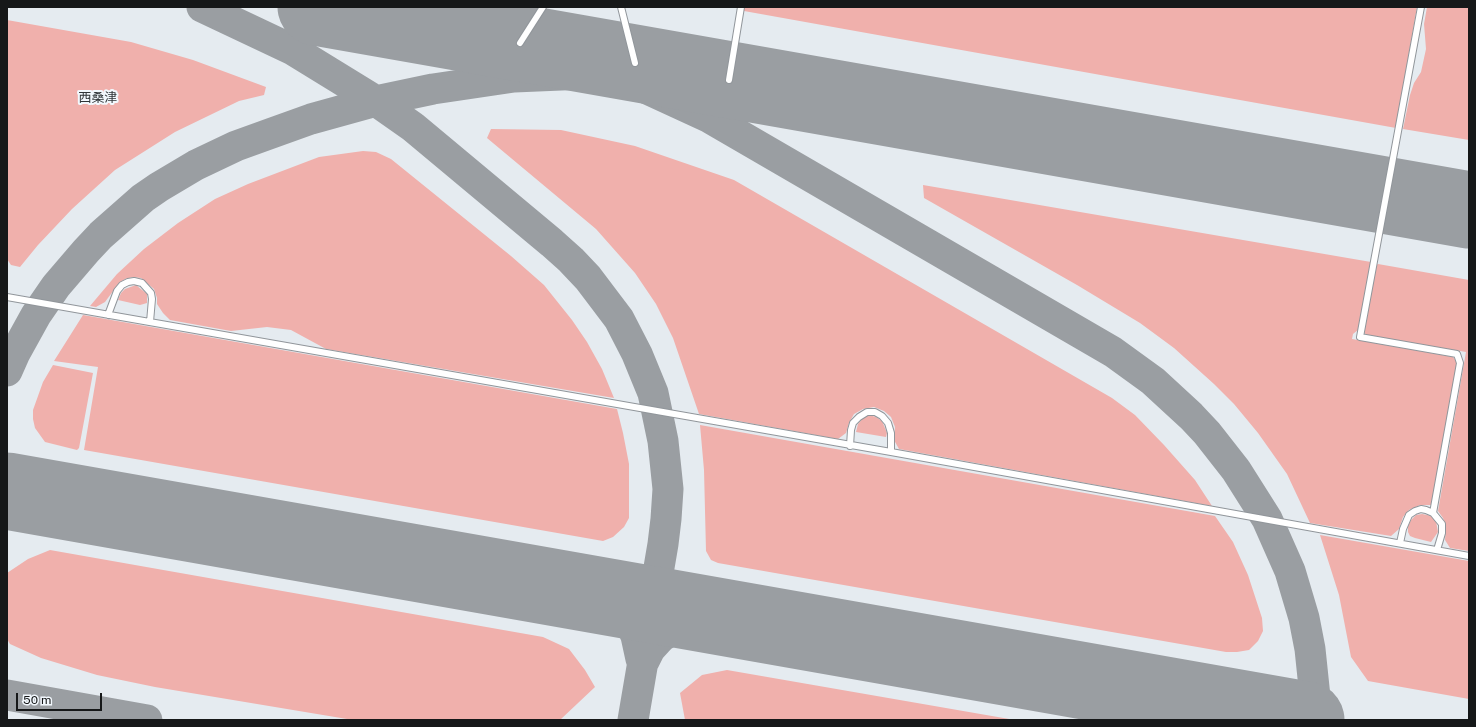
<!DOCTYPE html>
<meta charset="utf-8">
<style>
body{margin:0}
#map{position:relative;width:1476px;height:727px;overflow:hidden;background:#e5ebf0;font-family:"Public Sans",sans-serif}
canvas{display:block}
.frame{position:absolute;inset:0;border:8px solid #161819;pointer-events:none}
.scale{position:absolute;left:16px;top:693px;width:86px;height:18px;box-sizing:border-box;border:2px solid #161819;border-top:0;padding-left:5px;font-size:12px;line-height:14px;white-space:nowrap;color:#161819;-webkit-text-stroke:3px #f2f8fd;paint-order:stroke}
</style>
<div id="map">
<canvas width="1476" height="727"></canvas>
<div class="frame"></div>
<div class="scale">50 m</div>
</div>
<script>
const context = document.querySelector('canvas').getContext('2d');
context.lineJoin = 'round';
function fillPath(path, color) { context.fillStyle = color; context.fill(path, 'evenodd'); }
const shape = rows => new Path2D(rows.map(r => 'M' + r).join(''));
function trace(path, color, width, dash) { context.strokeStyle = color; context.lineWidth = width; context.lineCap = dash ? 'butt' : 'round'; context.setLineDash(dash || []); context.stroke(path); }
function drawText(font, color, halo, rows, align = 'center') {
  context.font = font + ' "Public Sans","Noto Sans JP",sans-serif'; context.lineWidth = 4; context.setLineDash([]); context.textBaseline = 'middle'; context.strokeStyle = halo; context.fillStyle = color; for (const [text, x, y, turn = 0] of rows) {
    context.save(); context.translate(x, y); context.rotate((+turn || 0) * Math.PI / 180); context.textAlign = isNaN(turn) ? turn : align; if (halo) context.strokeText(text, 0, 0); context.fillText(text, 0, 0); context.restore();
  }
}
fillPath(shape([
 [744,7,1417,7,1396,128,744,11],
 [1427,7,1469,7,1469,140,1403,129,1410,95,1414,83,1421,72,1426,49,1424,24],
 [7,20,131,42,193,60,266,87,264,95,239,101,175,132,115,170,72,209,38,245,20,267,11,265,7,259],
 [491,129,561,130,635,146,734,180,1112,398,1135,415,1164,445,1195,480,1212,506,899,449,894,440,895,427,891,417,884,411,874,407,863,409,854,414,849,423,846,433,838,439,699,414,673,338,656,304,635,273,596,229,487,138],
 [363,151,376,152,391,159,511,256,544,285,572,320,587,342,602,369,614,398,326,349,291,330,267,327,231,331,170,320,163,313,157,304,157,298,154,289,141,278,133,277,125,279,119,283,105,302,96,307,90,306,117,274,144,249,178,223,215,199,248,184,319,157],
 [923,185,1371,262,1358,330,1353,334,1352,339,1453,357,1457,362,1431,505,1420,505,1409,510,1403,517,1399,529,1391,536,1310,523,1287,474,1258,433,1234,404,1214,384,1174,348,1140,323,1077,285,924,198],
 [1378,264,1469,280,1469,551,1450,548,1445,540,1446,526,1443,518,1438,511,1466,352,1366,335,1363,330,1375,266],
 [136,285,147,294,147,303,140,305,118,300,121,293,125,289],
 [83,315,617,409,623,433,629,464,629,518,624,527,613,537,603,541,84,450,98,367,54,361],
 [53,365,93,373,79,448,77,450,45,442,35,428,33,419,33,410,43,382],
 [869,415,876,417,882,421,887,433,886,437,856,432,858,424,863,418],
 [700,425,1215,516,1233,542,1248,575,1262,618,1263,631,1258,641,1249,650,1237,652,1226,652,718,563,711,560,706,551,704,470],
 [1422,514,1432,516,1436,521,1438,532,1431,542,1415,538,1410,536,1408,532,1408,526,1411,520,1416,515],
 [1320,535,1469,561,1469,699,1368,681,1351,657,1339,595],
 [50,550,543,637,569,649,585,670,595,687,560,720,353,720,155,687,97,675,41,658,10,644,7,639,7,573,28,559],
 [727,670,1015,720,685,720,680,693,702,675]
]), '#f0b0ac');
trace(shape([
 [202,7,293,50,376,101,413,127,552,243,571,260,588,278,619,319,637,354,653,393,663,441,668,489,666,519,663,544,633,720],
 [459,32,549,55,609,74,634,83,710,118,1113,352,1153,381,1191,416,1207,433,1236,470,1267,519,1290,571,1304,618,1310,649,1315,697,1315,720],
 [632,75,684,78,767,87],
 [7,371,15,353,36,315,56,286,86,251,101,235,143,198,159,187,196,165,236,146,272,133,311,119,376,101,433,89,514,77,585,74],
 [7,502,26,497,44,497],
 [584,592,606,601,625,615,630,622,636,636,641,659],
 [644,661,650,649,661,637,684,622,701,617,728,618],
 [7,695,147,720],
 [1224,705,1273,720]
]), '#9a9ea2', 31);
trace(shape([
 [316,7,1469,210],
 [7,491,1306,720]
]), '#9a9ea2', 77);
const service = shape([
 [621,7,635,63],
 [1421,7,1360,337,1457,354,1460,363,1433,513],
 [520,43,543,7],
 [729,80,741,7],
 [7,297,891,452,1469,556],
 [108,315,117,291,122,285,128,282,134,281,142,283,151,293,152,299,150,322],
 [850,446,851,430,853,423,859,417,867,412,875,412,882,416,888,423,891,433,891,452],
 [1400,543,1403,529,1409,515,1415,511,1421,509,1426,510,1433,513,1442,524,1442,533,1437,550]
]);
trace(service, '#91969b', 8);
trace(service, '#fff', 6);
drawText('13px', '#2f3437', '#f2f8fd', [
 ["西桑津",98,98]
]);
</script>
